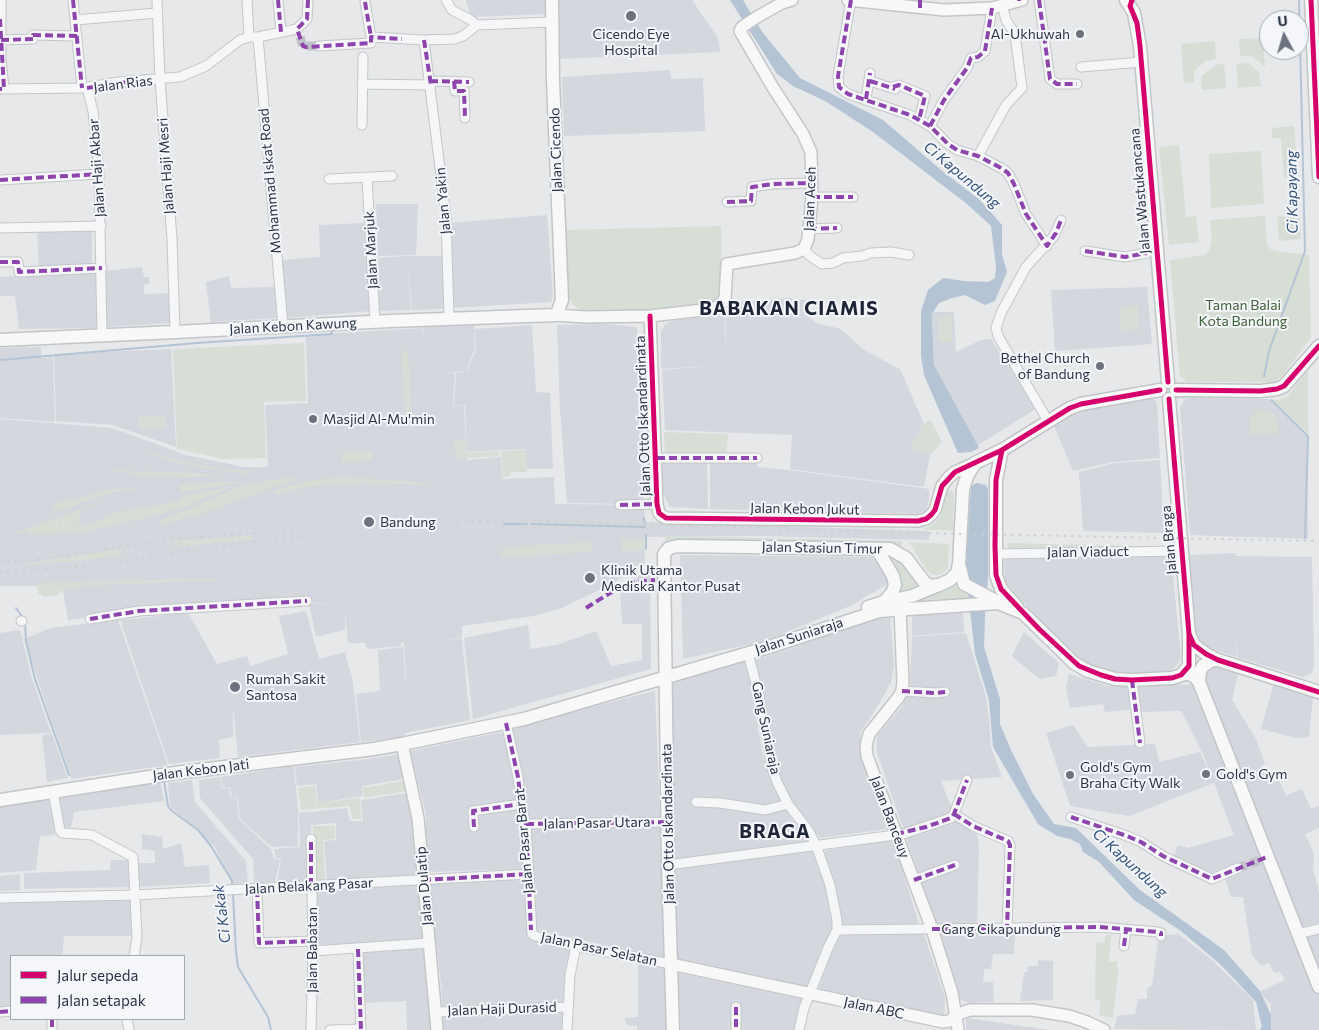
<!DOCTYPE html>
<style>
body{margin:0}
#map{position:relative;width:1319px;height:1030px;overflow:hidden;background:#e6e8ea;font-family:Commissioner,sans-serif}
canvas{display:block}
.legend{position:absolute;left:10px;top:955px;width:175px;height:65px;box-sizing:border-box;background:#f4f6f9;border:1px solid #a4a8b1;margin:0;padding:6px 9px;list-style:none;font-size:15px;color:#2b3445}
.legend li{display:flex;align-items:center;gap:10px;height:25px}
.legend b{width:25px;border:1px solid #a4a8b1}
.north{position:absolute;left:1259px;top:10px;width:50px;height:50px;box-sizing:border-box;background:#f4f6f9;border:1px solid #a4a8b1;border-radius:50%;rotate:354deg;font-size:14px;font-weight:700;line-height:20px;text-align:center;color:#2b3445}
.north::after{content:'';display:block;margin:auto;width:18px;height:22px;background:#6c737f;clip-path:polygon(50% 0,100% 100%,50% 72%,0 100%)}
</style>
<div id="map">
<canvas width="1319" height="1030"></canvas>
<ul class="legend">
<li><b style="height:6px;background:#d6006c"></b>Jalur sepeda</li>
<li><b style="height:6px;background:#8e44ad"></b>Jalan setapak</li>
</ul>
<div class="north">U</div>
</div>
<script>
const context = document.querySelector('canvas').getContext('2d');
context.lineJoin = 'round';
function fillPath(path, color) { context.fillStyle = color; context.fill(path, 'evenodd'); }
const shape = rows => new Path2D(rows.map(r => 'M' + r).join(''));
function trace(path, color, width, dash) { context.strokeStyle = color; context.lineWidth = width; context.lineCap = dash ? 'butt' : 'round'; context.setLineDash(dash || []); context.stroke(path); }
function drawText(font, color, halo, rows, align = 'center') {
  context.font = font + ' Commissioner,sans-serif'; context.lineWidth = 4; context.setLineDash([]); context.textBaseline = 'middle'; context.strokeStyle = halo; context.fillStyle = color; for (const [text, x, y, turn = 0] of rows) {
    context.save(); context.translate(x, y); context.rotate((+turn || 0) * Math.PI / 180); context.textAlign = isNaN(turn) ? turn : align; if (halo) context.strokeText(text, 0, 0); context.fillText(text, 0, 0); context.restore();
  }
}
fillPath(shape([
 [466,0,546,0,547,14,471,17],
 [559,0,692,0,718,38,720,52,560,59,558,40],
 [670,70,671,79,703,78,705,131,564,136,562,77],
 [376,204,418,204,416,255,378,256],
 [547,215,553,296,551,302,453,308,450,223],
 [365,223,372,311,285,318,280,260,320,257,319,225],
 [92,228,92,266,39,269,37,230],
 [407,256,444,256,444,309,412,310],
 [407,256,411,310,379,311,377,258],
 [142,267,144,277,149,277,150,283,144,285,144,294,171,293,173,323,104,327,104,271],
 [97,269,98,328,19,329,15,296,0,296,0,277,46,273,47,290,46,273],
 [229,276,231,288,275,287,277,318,211,322,206,282],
 [1147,287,1152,344,1055,351,1051,290],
 [789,298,806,300,804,313,816,323,841,329,864,350,900,369,924,424,910,448,930,455,924,487,790,469,792,435,665,430,662,370,723,365,661,369,661,331,666,324,674,320,717,316,725,310,726,365,726,310,731,303],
 [932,312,954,312,956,352,981,340,991,339,1037,408,978,445,973,444,935,378],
 [474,324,475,349,466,371,440,374,455,373,453,406,464,406,467,460,501,457,502,479,554,477,555,504,644,505,645,522,929,531,929,540,750,536,644,537,645,564,604,588,559,609,534,616,462,626,462,638,440,640,462,639,470,720,405,733,405,737,361,742,356,694,380,691,378,650,403,647,407,701,404,643,401,643,401,646,367,649,365,643,348,643,345,612,345,630,316,637,309,603,344,604,305,602,121,613,68,620,62,586,0,586,0,419,113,428,186,455,244,467,268,467,265,405,308,403,306,335,422,328,423,340,423,327],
 [607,324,637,327,643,504,567,503,560,410,557,325],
 [532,325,536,392,550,393,553,469,527,469,525,449,467,452,465,405,454,406,456,373,467,371,476,350,475,329],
 [41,347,41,358,53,357,55,422,0,418,0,348],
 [171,349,176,447,112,425,56,421,54,354],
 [1149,397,1155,400,1157,404,1160,458,1113,462,1073,471,1053,424,1075,412,1103,403],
 [1191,398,1268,399,1307,436,1308,539,1190,535,1180,407,1185,399],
 [710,458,757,458,757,467,789,470,929,489,929,500,926,511,918,514,710,509],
 [662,459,707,459,708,509,670,507,663,493],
 [1160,460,1164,533,1083,531,1079,472,1115,463],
 [1171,553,1181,659,1175,667,1167,673,1110,674,1085,665,1071,655,1005,582,1004,558],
 [1236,553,1236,556,1312,557,1313,611,1307,612,1313,612,1314,664,1313,671,1311,674,1302,677,1237,657,1237,639,1236,657,1202,645,1198,640,1196,634,1189,555],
 [680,555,873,557,881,560,889,583,852,605,768,640,683,659],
 [650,572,651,669,473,719,464,638,528,625,531,649,557,645,596,631,611,666,642,660,642,624,622,624,620,590,643,573],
 [306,611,319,659,345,652,351,675,331,680,352,675,360,742,238,757,233,707,233,737,219,740,220,758,169,764,120,620,188,613,217,664,247,656,250,666,288,654,279,616],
 [963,613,964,632,912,636,912,615],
 [890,616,894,664,891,682,879,704,860,733,863,750,873,791,886,829,820,838,782,791,752,661,793,648,867,620],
 [118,620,168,765,71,779,24,639,50,628],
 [20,630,32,679,51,733,0,735,0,633],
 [1024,632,1059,663,1056,676,1039,679,1012,656],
 [966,633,986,697,989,719,991,747,1002,777,941,781,955,817,977,834,979,847,977,926,937,926,877,753,877,736,902,707,910,687,912,637],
 [747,661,762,752,774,788,791,818,808,841,674,863,671,682],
 [1220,665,1238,674,1232,700,1256,739,1265,764,1262,766,1268,784,1279,780,1286,796,1302,789,1311,809,1319,806,1319,828,1305,834,1314,854,1313,869,1319,892,1319,1030,1271,1030,1271,1004,1259,992,1285,980,1280,972,1274,973,1269,963,1261,966,1252,955,1243,897,1231,897,1224,875,1210,876,1174,856,1178,845,1188,848,1234,835,1214,783,1129,816,1070,806,1046,733,1073,725,1088,747,1155,744,1159,762,1200,752,1213,782,1203,754,1183,714,1181,711,1138,712,1134,687,1174,684,1188,685,1203,676,1207,670],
 [1069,674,1108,686,1132,686,1135,709,1105,712,1103,704,1070,708,1066,687],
 [1274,683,1313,697,1309,737,1297,738,1261,729],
 [655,691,660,818,526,822,509,728],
 [503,732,514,785,520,829,523,869,426,872,426,814,410,751],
 [52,734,68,778,47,782,42,735],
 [400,754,404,779,362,786,363,796,318,803,316,784,297,786,295,767,360,760],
 [294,766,298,810,298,846,272,847,240,819,238,797,232,798,230,787,223,788,221,777],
 [220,777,222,789,229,788,231,798,237,798,239,819,271,849,274,859,280,860,275,882,254,883,253,859,200,798,199,780],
 [160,780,164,801,74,812,71,828,61,827,56,798],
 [192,780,195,802,246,861,248,883,232,884,215,847,170,806,168,783],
 [408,793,414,817,416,875,327,881,324,841,336,840,336,823,311,825,314,882,277,883,281,859,276,858,274,849,300,847,299,813,347,808,350,821,363,821,361,800],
 [51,799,55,835,40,836,36,870,0,873,0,806],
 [662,826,663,958,536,930,530,827],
 [142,834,162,837,163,849,181,843,185,867,209,865,210,883,139,887,137,863,155,863,155,851,142,849],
 [888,838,894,843,919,924,844,928,824,851],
 [815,850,829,899,835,929,806,988,678,961,673,869],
 [111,860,132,860,132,887,24,889,24,873,110,870],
 [20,874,20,890,0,891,0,876],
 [526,878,530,938,572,946,565,1030,444,1030,441,984,429,883],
 [417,883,424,941,317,945,313,890],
 [132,898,131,936,64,936,62,956,11,956,11,1016,0,1017,0,903],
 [923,931,945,998,944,1018,818,991,826,965,841,935],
 [938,933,1015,934,1014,954,993,954,991,969,984,969,983,982,993,982,994,1002,971,1003,963,1001,957,996],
 [1178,934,1212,960,1253,1000,1256,1030,1114,1029,1117,1016,1135,1014,1138,999,1147,999,1147,989,1152,985,1159,936],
 [426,946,434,1030,407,1030,406,1001,362,1003,360,952],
 [1038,960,1053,961,1053,1000,1020,1001,1024,972,1027,972,1028,966,1038,966],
 [638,963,664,968,666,1030,637,1030,637,1026,626,1025,625,1018,638,1017],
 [678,973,802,999,796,1030,681,1030],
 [966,1018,1050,1030,966,1030]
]), '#d4d7dd');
fillPath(shape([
 [1263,38,1265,67,1252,56,1240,56,1239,39],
 [1215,41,1216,59,1206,61,1197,68,1194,74,1194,82,1184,83,1181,44],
 [1248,63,1259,72,1261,86,1238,88,1236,64],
 [1224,64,1226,88,1202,90,1201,77,1215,65],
 [1294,126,1298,178,1284,178,1281,138,1272,138,1272,128],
 [1179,145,1186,217,1196,216,1199,242,1169,245,1159,147],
 [1261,151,1264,204,1211,208,1209,154],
 [1265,216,1267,244,1270,249,1275,251,1309,255,1311,337,1283,375,1274,382,1187,382,1180,376,1170,260,1205,255,1209,251,1212,240,1210,220],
 [1300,216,1301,239,1279,241,1277,217],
 [721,226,722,296,709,308,585,312,573,305,569,296,567,290,565,230],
 [1138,305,1139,330,1120,331,1119,307],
 [951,316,952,342,939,342,938,317],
 [304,343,306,401,264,402,266,458,223,459,177,449,173,349],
 [401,351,408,351,412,420,406,420],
 [1308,371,1308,421,1309,434,1272,400,1279,400,1287,397],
 [1263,409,1269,410,1275,415,1277,418,1279,433,1251,435,1249,421,1252,416,1256,411],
 [165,415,166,428,139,429,138,416],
 [931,420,942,442,930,455,910,448,924,424],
 [664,432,728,434,726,455,665,456],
 [465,440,466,453,499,451,500,456,456,459,454,444,452,441],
 [525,450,527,472,511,472,510,476,503,477,501,451],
 [372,451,373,459,357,461,357,463,342,462,341,453],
 [147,452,201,465,223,469,249,471,249,474,202,468,172,461,147,454],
 [112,470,144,472,145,471,233,475,183,477,133,475,133,473,111,472],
 [342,477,418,482,431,484,431,485,360,483,307,487,279,494,271,491,306,481],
 [295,478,295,480,279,485,205,513,161,525,160,521,240,487,269,480],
 [243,481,245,482,181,492,180,485],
 [157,486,109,493,56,512,53,504,108,490],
 [234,486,192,504,165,513,90,531,30,536,81,522,83,527,118,512,180,501,180,497],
 [951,490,954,495,953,530,923,530,935,523,941,515,946,492],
 [105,500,78,513,81,520,61,528,59,517],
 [58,517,60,528,29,535,28,532,10,534],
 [252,535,253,540,174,547,173,541],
 [665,536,902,541,902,546,665,542],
 [645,538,646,549,639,551,622,551,622,539],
 [592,542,592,552,501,557,500,550,504,550,504,547],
 [909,542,949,544,948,568,942,574,934,575,927,571],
 [1008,543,1169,547,1169,551,1008,548],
 [122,549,122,555,88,560,28,565,28,563],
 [889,557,905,560,919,581,916,587,907,592,896,596,887,561],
 [217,578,217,580,85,586,60,591,58,595,44,597,38,593,37,583],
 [954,585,968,595,968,598,965,600,938,599,919,601,877,607,923,597,939,593],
 [404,781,406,791,364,798,363,788],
 [315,786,317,803,360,798,361,819,352,819,350,806,301,810,298,788],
 [313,826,335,826,335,839,323,840,325,879,315,881],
 [1106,935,1111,935,1109,962,1117,961,1118,973,1113,1018,1099,1015,1101,1002,1095,998,1096,942,1104,943]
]), '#d6ded6');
fillPath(shape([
 [730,0,743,0,763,33,800,78,883,120,941,170,980,200,1002,225,1002,254,1007,272,995,301,985,305,965,295,952,298,939,303,932,314,934,365,979,448,971,452,958,453,924,375,921,356,921,311,928,290,943,278,964,281,988,282,995,278,996,267,991,226,967,204,873,132,825,101,793,86,777,74],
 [977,483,986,485,988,489,988,578,985,617,984,647,1000,699,1000,724,1011,750,1033,794,1054,824,1076,828,1140,890,1224,950,1260,991,1271,1015,1271,1030,1260,1030,1262,1027,1256,1002,1221,965,1181,931,1134,900,1099,862,1083,852,1080,844,1070,839,1057,836,1038,824,993,747,989,700,975,654,967,584,966,563,971,486]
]), '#b4c4d5');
trace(shape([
 [0,360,197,343,332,334,331,329],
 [1264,377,1269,351,1305,251,1299,0],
 [1271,400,1308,436,1305,538],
 [644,518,645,524],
 [504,524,527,524],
 [531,524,645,527],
 [646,535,646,549],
 [16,608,23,618],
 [25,622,26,641,35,679,69,775],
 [164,781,168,806,172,811,198,830,211,846,232,881,232,886],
 [233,894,236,952,238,967,268,1017,271,1030]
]), '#b4c4d5', 2);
trace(shape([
 [300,37,303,46,319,46],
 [1238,868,1261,860]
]), '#c1c4c9', 9, [9, 4.5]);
const street = shape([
 [1,0,1,58,4,89],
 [73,0,82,88],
 [157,0,160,79,172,239,175,332],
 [247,0,249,37],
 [278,0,281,32],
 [446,0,452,10,469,19,477,25,551,22],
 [851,0,838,76,839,87,848,94,910,115,930,126,948,144,957,150,978,156,1001,168,1008,173,1014,184,1026,214,1047,246],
 [1039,0,1050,79,1057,84,1077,84],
 [365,2,371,37],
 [75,20,157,13],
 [258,37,283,326],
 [1,40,33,39,33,35,77,36],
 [424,40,446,216,449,318],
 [319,46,371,43,371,37,424,40,455,39,463,36,477,25],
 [1081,67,1141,62],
 [430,81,469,82],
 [454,81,455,91,464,91,465,118],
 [870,81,895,89],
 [362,84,431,85],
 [893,87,899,85,925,96,919,120],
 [87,88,93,111,99,174,102,336],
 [0,89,82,88,119,82,180,77,206,66,240,40,249,37,258,37,297,29,307,19,308,0],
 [866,99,870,73],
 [362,125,363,57],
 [930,126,944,100,967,68,971,58,978,57,985,51,992,8],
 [978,156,1006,105,1022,88,1015,34,1006,20,1002,5],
 [367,178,375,322],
 [329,179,392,176],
 [0,180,99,174],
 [812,197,853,197],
 [727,202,751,201,752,187,773,184,812,183],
 [0,228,101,226],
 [809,229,837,228],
 [804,249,810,256,822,264,833,263,843,258,862,256,871,253,891,252,909,255],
 [1085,251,1125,257,1147,253],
 [0,262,18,262,19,272,102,268],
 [1048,421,998,336,996,328,1001,313,1026,267,1054,236,1061,220],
 [657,458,757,458],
 [620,505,657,504],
 [995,554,1182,551],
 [90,619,139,611,307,601],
 [21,621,22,621],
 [748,653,759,695,772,768,777,782,788,804,808,830,816,845,830,885,837,920,837,930,828,948,804,1008,799,1030],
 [1132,680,1140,743],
 [902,691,936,693,945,692],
 [506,723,518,777,522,810,526,824,532,934,535,936,576,946,671,964],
 [53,792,60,830,62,833,92,835,133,857,137,937,134,956],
 [696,802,720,803,765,810,788,804],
 [954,814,973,826,1008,841,1010,845,1007,929],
 [1071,817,1127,836,1141,842,1163,856,1212,879,1238,868],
 [526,824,668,822],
 [474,827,473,811,521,804],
 [668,865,903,834,951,818,954,814,967,780],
 [914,880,955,865],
 [257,889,259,943,313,941],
 [0,898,134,895,529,874],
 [837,930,1099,927,1158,932,1161,933,1161,936],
 [1297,934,1319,929],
 [1124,946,1126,930],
 [358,949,361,1030],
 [313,951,429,943],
 [736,1007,736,1030],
 [0,1012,11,1011],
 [436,1012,568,1007],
 [52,1019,52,1030],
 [127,1019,129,1030],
 [311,1030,313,951,311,839],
 [330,1030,361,1029],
 [567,1030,570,975,576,946]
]);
const secondary = shape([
 [848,0,944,10,992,8,1022,0],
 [555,315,586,317,650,316,712,309,717,307,725,299,727,264,795,253,804,249,808,239,812,197,811,152,803,134,772,86,740,31,742,27,757,17,782,3,792,0],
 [650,316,657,504,659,513,662,516,666,518,918,521,926,519,931,515,935,510,942,486,948,478,955,472,975,463],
 [900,609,903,681,902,691,898,698,869,734,866,746,867,756,932,929,952,993,958,1030],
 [402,744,418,818,437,1030],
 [671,964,943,1022,949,1021,961,1013,970,1010,1032,1010,1069,1016,1087,1022,1104,1030]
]);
const primary = shape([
 [1126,0,1134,13,1140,46,1168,382],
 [1311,0,1319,177],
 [0,340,175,332,390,321,555,315,558,311,562,300,553,81,552,0],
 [1176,390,1261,391,1277,389,1284,386,1319,346],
 [1169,399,1189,634,1189,666,1181,675],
 [1002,450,996,480,996,575,1001,589,1017,607],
 [877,549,893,576,895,585,892,593,884,602],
 [996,601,964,584,959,564,963,490,967,476,975,463,1002,450,1070,408,1081,404,1160,390],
 [868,607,884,602,912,596,939,585],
 [1189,634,1194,645,1206,654,1218,660,1319,692],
 [1199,682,1200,671,1203,666,1212,660,1218,660],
 [0,800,175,773,374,749,402,744,524,719,769,647,879,611,998,603,1023,613,1074,663,1088,671,1115,679,1132,680,1172,678,1185,674,1190,674,1195,677,1199,682,1319,987],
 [673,1030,668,865,664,554,669,548,678,546,890,549,906,558,925,583,930,586,939,585,950,580,957,573,959,564]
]);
trace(street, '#c4c6c8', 11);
trace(secondary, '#c4c6c8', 14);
trace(primary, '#c2c5c8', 15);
trace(street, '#f5f6f7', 9);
trace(secondary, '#f8f8f8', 11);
trace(primary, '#f8f8f8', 12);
trace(shape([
 [449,522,513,520,917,533,1319,541],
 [0,562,41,559,174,539,296,530],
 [0,572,92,566,245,542,321,535]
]), '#cecfd2', 2, [2.5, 5]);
trace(shape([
 [73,0,82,88],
 [278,0,281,32],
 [308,0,307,19,297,29,303,46,306,47,371,43,371,37,402,39],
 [851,0,838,76,839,87,848,94,910,115,930,126,948,144,957,150,978,156,1001,168,1008,173,1014,184,1026,214,1047,246,1056,233,1061,220],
 [1019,0,1019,1],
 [1039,0,1050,79,1057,84,1077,84],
 [365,2,371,37],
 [920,8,920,0],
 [0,19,4,89,0,89],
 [1,40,33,39,33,35,77,36],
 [424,40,431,85],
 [430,81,469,82],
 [454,81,455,91,464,91,465,118],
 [870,81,895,89],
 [893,87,899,85,925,96,919,120],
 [87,88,134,81],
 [866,99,870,73],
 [930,126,944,100,967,68,971,58,978,57,985,51,992,8],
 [0,180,99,174],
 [812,197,853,197],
 [727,202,751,201,752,187,773,184,812,183],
 [809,229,837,228],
 [1085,251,1125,257,1147,253],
 [0,262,18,262,19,272,102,268],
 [657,458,757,458],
 [620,505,657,504],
 [586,608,626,583,655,580],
 [90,619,139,611,307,601],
 [1132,680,1140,743],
 [902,691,936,693,945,692],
 [506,723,518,777,522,810,526,824,531,930],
 [954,814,973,826,1008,841,1010,845,1007,929],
 [1071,817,1127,836,1141,842,1163,856,1212,879,1267,857],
 [526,824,668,822],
 [474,827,473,811,521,804],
 [896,834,926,827,951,818,954,814,967,780],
 [423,880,529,874],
 [914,880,955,865],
 [311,886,311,839],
 [257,889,259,943,313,941],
 [932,929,1099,927,1158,932,1161,933,1161,936],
 [1124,946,1126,930],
 [358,949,361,1030],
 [736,1007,736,1030],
 [0,1012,11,1011],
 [52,1019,52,1030]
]), '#8e44ad', 4, [8, 4]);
trace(shape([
 [1132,0,1130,6,1137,23,1140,46,1168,382],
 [1311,0,1319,177],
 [650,316,657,504,659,513,666,518,918,521,926,519,931,515,935,510,942,486,955,472,1002,450,1070,408,1081,404,1160,390],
 [1176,390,1261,391,1277,389,1284,386,1319,346],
 [1002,450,996,480,995,546,996,575,1001,589,1039,629,1079,666,1101,675,1115,679,1132,680,1172,678,1181,675,1189,666,1189,634,1169,399],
 [1189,634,1194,645,1206,654,1218,660,1319,692]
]), '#d6006c', 5);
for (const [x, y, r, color] of [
 [631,16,6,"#6c737f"],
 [1080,34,5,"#6c737f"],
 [1100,366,5,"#6c737f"],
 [313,419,5,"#6c737f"],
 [369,522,6,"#6c737f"],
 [590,578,6,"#6c737f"],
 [235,687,6,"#6c737f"],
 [1206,774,5,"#6c737f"],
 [1070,775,5,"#6c737f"]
]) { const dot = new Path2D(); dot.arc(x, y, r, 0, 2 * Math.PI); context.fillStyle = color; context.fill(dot); trace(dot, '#f4f6f9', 2); }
drawText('14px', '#2b3445', '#f4f6f9', [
 ["Cicendo Eye",631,34,"center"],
 ["Hospital",631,50,"center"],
 ["Al-Ukhuwah",1070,34,"right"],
 ["Bethel Church",1090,358,"right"],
 ["of Bandung",1090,374,"right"],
 ["Masjid Al-Mu'min",323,419],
 ["Bandung",380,522],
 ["Klinik Utama",601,570],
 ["Mediska Kantor Pusat",601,586],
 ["Rumah Sakit",246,679],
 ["Santosa",246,695],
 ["Gold's Gym",1080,767],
 ["Braha City Walk",1080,783],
 ["Gold's Gym",1216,774]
], 'left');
drawText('14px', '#2b3445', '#f4f6f9', [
 ["Jalan Rias",123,84,-7],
 ["Jalan Cicendo",556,150,-92],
 ["Jalan Haji Mesri",166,166,-94],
 ["Jalan Haji Akbar",97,168,-94],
 ["Mohammad Iskat Road",270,181,-95],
 ["Jalan Wastukancana",1140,191,-95],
 ["Jalan Aceh",810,199,-88],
 ["Jalan Yakin",443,201,-95],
 ["Jalan Marjuk",371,250,-93],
 ["Jalan Kebon Kawung",293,326,-3],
 ["Jalan Otto Iskandardinata",643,416,-92],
 ["Jalan Kebon Jukut",805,509,1],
 ["Jalan Braga",1169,540,-95],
 ["Jalan Stasiun Timur",822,548,1],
 ["Jalan Viaduct",1088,552,-1],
 ["Jalan Suniaraja",799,636,-18],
 ["Gang Suniaraja",766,728,78],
 ["Jalan Kebon Jati",201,770,-7],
 ["Jalan Banceuy",890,817,69],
 ["Jalan Pasar Utara",597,823,-1],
 ["Jalan Otto Iskandardinata",668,824,-91],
 ["Jalan Pasar Barat",524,841,-95],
 ["Jalan Belakang Pasar",309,886,-3],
 ["Jalan Dulatip",424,886,-95],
 ["Gang Cikapundung",1001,929],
 ["Jalan Pasar Selatan",599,949,12],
 ["Jalan Babatan",312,950,-90],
 ["Jalan ABC",874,1008,12],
 ["Jalan Haji Durasid",502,1009,-2]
]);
drawText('14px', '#3f6138', '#f4f6f9', [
 ["Taman Balai",1243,305],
 ["Kota Bandung",1243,321]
]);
drawText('italic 15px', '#34527a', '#f4f6f9', [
 ["Ci Kapundung",962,175,40],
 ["Ci Kapayang",1292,192,-91],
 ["Ci Kapundung",1130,863,42],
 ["Ci Kakak",222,914,-97]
]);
context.letterSpacing = '1px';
drawText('bold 19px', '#1d2536', '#f4f6f9', [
 ["BABAKAN CIAMIS",789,309],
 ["BRAGA",775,832]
]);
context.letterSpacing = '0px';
</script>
